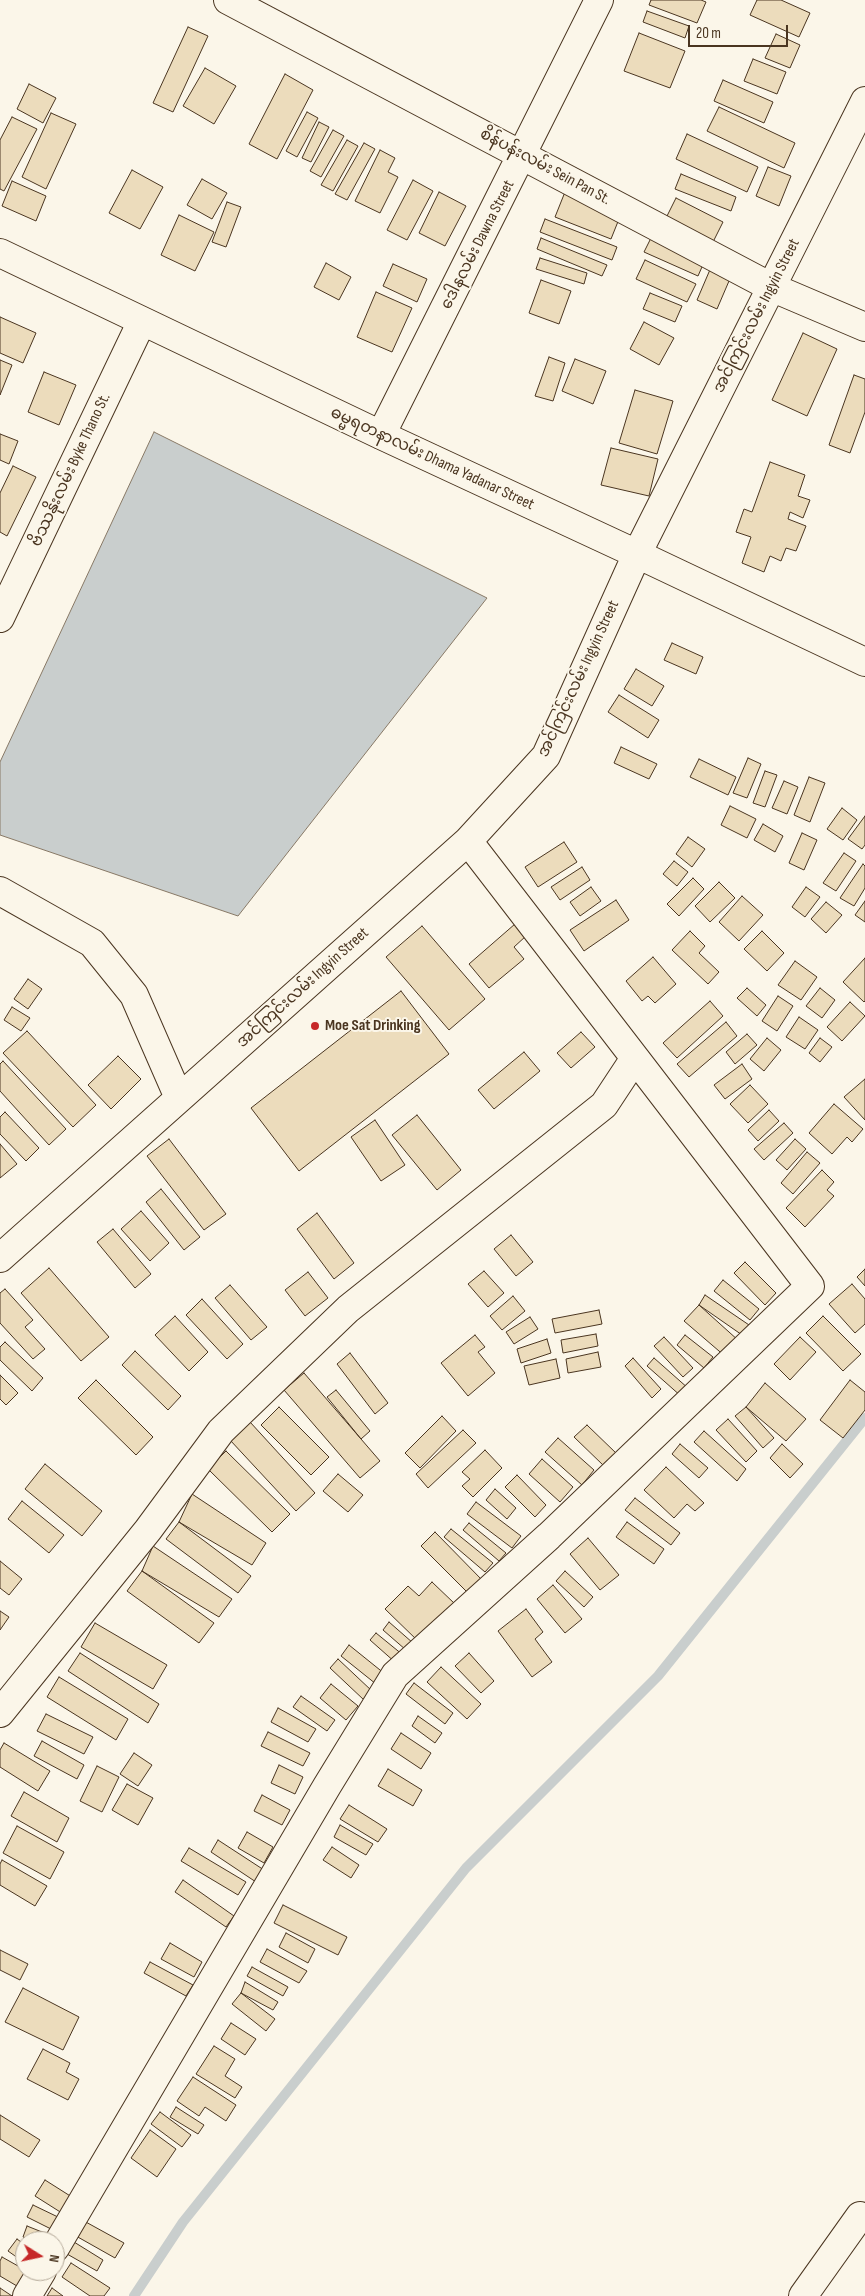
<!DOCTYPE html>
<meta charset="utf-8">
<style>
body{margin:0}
#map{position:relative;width:865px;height:2296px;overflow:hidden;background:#fbf6e9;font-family:"Sofia Sans Condensed",sans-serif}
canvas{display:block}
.north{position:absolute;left:15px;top:2231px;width:50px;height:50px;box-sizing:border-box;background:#fbf6e9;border:1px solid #b4a999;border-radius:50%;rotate:100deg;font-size:14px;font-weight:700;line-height:20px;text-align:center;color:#4a3520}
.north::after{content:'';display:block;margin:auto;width:18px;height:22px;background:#c62828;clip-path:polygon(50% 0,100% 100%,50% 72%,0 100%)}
.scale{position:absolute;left:688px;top:25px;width:100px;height:22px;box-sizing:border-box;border:2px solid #4a3520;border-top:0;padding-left:6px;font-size:15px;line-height:18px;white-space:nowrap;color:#4a3520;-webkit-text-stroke:4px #fbf6e9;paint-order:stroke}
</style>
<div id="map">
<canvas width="865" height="2296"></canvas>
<div class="north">N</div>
<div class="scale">20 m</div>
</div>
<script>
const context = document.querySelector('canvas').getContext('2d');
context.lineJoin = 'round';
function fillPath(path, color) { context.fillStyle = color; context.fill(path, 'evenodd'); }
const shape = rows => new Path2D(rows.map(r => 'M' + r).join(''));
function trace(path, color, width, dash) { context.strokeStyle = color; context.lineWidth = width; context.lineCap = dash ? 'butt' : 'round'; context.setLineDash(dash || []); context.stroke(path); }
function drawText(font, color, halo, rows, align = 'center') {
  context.font = font + ' "Sofia Sans Condensed","Noto Sans Myanmar",sans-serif'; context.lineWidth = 4; context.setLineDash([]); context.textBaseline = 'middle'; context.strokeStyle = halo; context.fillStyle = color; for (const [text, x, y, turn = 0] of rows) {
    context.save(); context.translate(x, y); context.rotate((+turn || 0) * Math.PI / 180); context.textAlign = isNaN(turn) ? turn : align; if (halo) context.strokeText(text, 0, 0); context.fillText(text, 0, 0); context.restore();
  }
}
const water = shape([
 [154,432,487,598,238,916,0,835,0,762,154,432]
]);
fillPath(water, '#c9cecd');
trace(water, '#887966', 1);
trace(shape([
 [134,2296,183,2222,466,1868,658,1676,865,1418]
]), '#c9cecd', 10);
const building = shape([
 [651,0,701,0,706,2,697,23,649,5,651,0],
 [757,0,781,0,810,13,799,37,750,15,757,0],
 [647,11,689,26,685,38,643,22,647,11],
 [188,27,208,36,173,112,153,103,188,27],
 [639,33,685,51,670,88,624,71,639,33],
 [776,34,800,45,790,68,765,58,776,34],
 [753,59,786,72,777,94,744,81,753,59],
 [205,68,236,86,214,124,183,106,205,68],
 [285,74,313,90,277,159,249,144,285,74],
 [723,80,773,102,764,123,714,101,723,80],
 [29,84,56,98,43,123,17,109,29,84],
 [719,107,795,143,784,168,707,131,719,107],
 [307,112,318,118,297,157,286,151,307,112],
 [51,113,76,124,46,189,22,177,51,113],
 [12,117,37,129,4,191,0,189,0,140,12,117],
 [319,122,329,127,311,162,302,158,319,122],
 [333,130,344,136,321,177,310,171,333,130],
 [687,134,758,167,747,192,676,159,687,134],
 [347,140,358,146,333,191,321,185,347,140],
 [364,143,375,149,347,200,335,194,364,143],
 [380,150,395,158,388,172,398,177,380,213,355,201,380,150],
 [768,167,791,176,779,206,756,196,768,167],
 [132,170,163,187,140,229,109,213,132,170],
 [681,174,736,197,731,211,675,189,681,174],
 [202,179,227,193,212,219,187,205,202,179],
 [413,180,433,191,407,240,387,230,413,180],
 [12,181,46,196,36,221,2,206,12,181],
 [439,192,466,206,445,246,419,233,439,192],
 [565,192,621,214,611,239,555,217,565,192],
 [676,198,723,222,712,244,665,220,676,198],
 [227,202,241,207,226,247,212,242,227,202],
 [179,215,214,232,195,271,161,255,179,215],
 [545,219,617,247,612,260,540,232,545,219],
 [652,236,705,260,698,276,644,252,652,236],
 [541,238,607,265,602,276,537,249,541,238],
 [540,258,587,273,584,284,536,269,540,258],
 [645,260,696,284,687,302,636,279,645,260],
 [326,263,351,277,339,300,314,287,326,263],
 [393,264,427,279,417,302,383,286,393,264],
 [712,265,732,274,717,309,697,300,712,265],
 [541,280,571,291,559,324,529,313,541,280],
 [376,292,412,308,392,352,357,337,376,292],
 [650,293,682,306,675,322,643,309,650,293],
 [0,317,36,333,23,363,0,353,0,317],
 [644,322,674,338,659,365,630,349,644,322],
 [803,333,837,349,807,416,772,400,803,333],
 [549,357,565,363,553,401,535,396,549,357],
 [575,359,606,371,593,404,562,391,575,359],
 [0,360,12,365,0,395,0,360],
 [44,372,76,385,59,425,28,412,44,372],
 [854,375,865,379,865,412,850,453,829,445,854,375],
 [635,390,673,401,657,454,619,443,635,390],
 [0,434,18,441,9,464,0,460,0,434],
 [611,448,658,459,649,496,601,485,611,448],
 [770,462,805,475,798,496,810,500,803,518,790,512,788,519,806,526,796,551,786,548,781,561,770,556,764,572,742,563,751,537,736,532,744,509,752,512,770,462],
 [13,466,36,477,7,536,0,532,0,493,13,466],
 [672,643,703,657,696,674,664,660,672,643],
 [636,669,664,686,652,706,624,689,636,669],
 [619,695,659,720,648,738,608,712,619,695],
 [621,747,657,764,649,779,614,763,621,747],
 [748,758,761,764,747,798,733,793,748,758],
 [699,759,736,777,728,795,690,777,699,759],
 [765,771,777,775,765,807,753,803,765,771],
 [809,777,825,783,810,822,794,815,809,777],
 [784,781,798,787,787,814,772,808,784,781],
 [730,806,756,819,747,838,721,825,730,806],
 [842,808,857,820,843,840,827,829,842,808],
 [865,816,865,845,862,849,848,839,865,816],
 [763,824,783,836,775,852,754,840,763,824],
 [802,833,817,840,804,870,789,863,802,833],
 [688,837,705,849,692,867,676,854,688,837],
 [564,842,577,862,538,887,525,867,564,842],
 [844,853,856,861,836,891,823,883,844,853],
 [674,861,688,872,677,886,663,874,674,861],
 [863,864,865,866,865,888,854,906,840,898,863,864],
 [582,867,590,880,560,900,551,887,582,867],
 [693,878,704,889,679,916,667,904,693,878],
 [719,882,735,898,710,922,695,906,719,882],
 [591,887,601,901,580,916,570,902,591,887],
 [806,887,820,897,805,917,792,907,806,887],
 [742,896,763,915,739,941,719,922,742,896],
 [616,900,629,920,584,951,570,930,616,900],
 [865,901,865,922,855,915,865,901],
 [826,902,842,915,826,933,811,919,826,902],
 [515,924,526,936,514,947,524,959,489,988,469,964,515,924],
 [422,926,485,999,449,1030,386,957,422,926],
 [690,931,705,946,699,953,719,972,708,984,672,950,690,931],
 [762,931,784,953,767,971,744,949,762,931],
 [653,957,676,984,655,1003,648,996,642,1001,626,981,653,957],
 [865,958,865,1001,864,1002,843,982,865,958],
 [795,961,817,977,801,1000,778,985,795,961],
 [28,979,42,989,28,1009,14,999,28,979],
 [747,988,766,1005,757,1016,737,998,747,988],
 [820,988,835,1000,822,1018,806,1006,820,988],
 [401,991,449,1054,299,1171,251,1108,401,991],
 [778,996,793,1006,777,1031,762,1021,778,996],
 [710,1001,723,1016,677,1058,663,1043,710,1001],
 [850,1002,865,1016,842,1041,827,1027,850,1002],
 [12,1007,30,1018,21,1031,4,1020,12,1007],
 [799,1017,818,1030,805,1049,786,1037,799,1017],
 [726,1022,737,1036,689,1077,677,1064,726,1022],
 [27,1031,96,1105,73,1127,3,1053,27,1031],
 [581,1032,595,1047,571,1068,557,1053,581,1032],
 [747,1034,757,1045,735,1064,726,1052,747,1034],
 [767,1038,781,1050,764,1071,750,1059,767,1038],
 [820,1038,832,1047,820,1062,809,1053,820,1038],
 [524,1052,540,1071,494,1109,478,1090,524,1052],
 [118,1056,141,1079,111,1109,88,1085,118,1056],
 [3,1061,66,1129,49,1145,0,1091,0,1064,3,1061],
 [742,1064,752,1079,725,1099,714,1085,742,1064],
 [865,1079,865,1120,844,1097,865,1079],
 [750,1085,768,1104,748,1123,730,1104,750,1085],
 [834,1104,863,1129,852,1142,847,1137,832,1154,809,1133,834,1104],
 [769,1110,779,1121,758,1141,748,1130,769,1110],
 [5,1112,39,1148,26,1161,0,1134,0,1117,5,1112],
 [417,1115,461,1170,437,1190,392,1135,417,1115],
 [375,1120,405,1165,381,1181,351,1137,375,1120],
 [784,1123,793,1133,764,1160,754,1149,784,1123],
 [169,1139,226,1214,204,1230,147,1156,169,1139],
 [795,1139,806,1149,787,1170,776,1160,795,1139],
 [0,1144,17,1164,0,1178,0,1144],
 [807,1152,820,1163,793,1194,781,1183,807,1152],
 [822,1170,834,1182,827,1190,834,1196,805,1227,786,1208,822,1170],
 [161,1189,200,1237,184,1250,146,1202,161,1189],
 [141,1211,169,1243,150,1261,121,1229,141,1211],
 [317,1213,354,1263,334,1279,297,1229,317,1213],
 [113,1229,151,1274,135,1288,97,1242,113,1229],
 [511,1235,533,1262,516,1276,494,1249,511,1235],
 [745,1262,776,1293,765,1305,734,1273,745,1262],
 [49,1268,109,1337,81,1361,21,1293,49,1268],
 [865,1269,865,1286,857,1277,865,1269],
 [484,1271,504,1293,488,1307,468,1284,484,1271],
 [308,1272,328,1298,305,1316,285,1290,308,1272],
 [723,1280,759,1309,750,1320,714,1291,723,1280],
 [852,1284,865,1299,865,1324,855,1333,829,1304,852,1284],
 [230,1285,267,1327,251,1340,215,1298,230,1285],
 [5,1289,33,1320,25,1327,45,1349,33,1359,0,1323,0,1293,5,1289],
 [705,1295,752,1327,745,1337,699,1305,705,1295],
 [513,1296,525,1311,502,1330,490,1316,513,1296],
 [202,1299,243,1344,227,1359,186,1315,202,1299],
 [699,1305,739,1341,726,1357,684,1321,699,1305],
 [599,1310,602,1324,555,1333,552,1319,599,1310],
 [175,1316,208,1352,189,1371,155,1335,175,1316],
 [823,1316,861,1354,843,1371,806,1333,823,1316],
 [530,1317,538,1329,514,1344,506,1332,530,1317],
 [596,1334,598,1346,563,1353,561,1340,596,1334],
 [475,1335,485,1347,478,1352,495,1373,468,1396,441,1363,475,1335],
 [685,1335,713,1357,704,1368,677,1345,685,1335],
 [664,1337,693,1368,683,1377,654,1346,664,1337],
 [800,1337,816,1352,790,1380,774,1364,800,1337],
 [547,1339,551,1353,521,1363,517,1349,547,1339],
 [5,1342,43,1378,32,1391,0,1360,0,1347,5,1342],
 [135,1351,181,1396,168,1410,122,1365,135,1351],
 [598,1352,601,1367,568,1373,566,1359,598,1352],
 [350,1353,388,1403,375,1414,337,1364,350,1353],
 [633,1358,661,1389,652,1398,625,1366,633,1358],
 [654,1358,689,1389,682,1397,647,1366,654,1358],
 [556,1359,560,1378,529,1385,524,1366,556,1359],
 [304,1373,380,1461,360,1478,284,1390,304,1373],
 [0,1375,18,1393,6,1405,0,1399,0,1375],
 [96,1380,153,1437,136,1455,78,1398,96,1380],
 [850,1380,865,1392,865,1410,843,1438,820,1420,850,1380],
 [765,1383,806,1419,786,1441,746,1407,765,1383],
 [336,1390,370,1431,361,1439,327,1397,336,1390],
 [279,1407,329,1457,311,1475,261,1425,279,1407],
 [746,1407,774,1438,763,1448,735,1416,746,1407],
 [442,1416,456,1431,420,1468,405,1453,442,1416],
 [728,1419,757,1451,746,1462,716,1430,728,1419],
 [250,1422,315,1493,296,1511,230,1440,250,1422],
 [587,1425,617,1454,604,1466,574,1437,587,1425],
 [463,1430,476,1443,428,1488,416,1474,463,1430],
 [704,1431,746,1469,737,1481,694,1442,704,1431],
 [558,1438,594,1470,582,1485,545,1452,558,1438],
 [680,1444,708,1468,699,1478,672,1454,680,1444],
 [782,1444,803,1464,790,1478,770,1458,782,1444],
 [485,1450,502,1468,473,1497,462,1486,470,1479,462,1472,485,1450],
 [226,1451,290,1514,272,1532,208,1469,226,1451],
 [542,1459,573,1487,560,1502,529,1474,542,1459],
 [45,1464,102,1511,82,1536,25,1489,45,1464],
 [666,1467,704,1503,695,1511,687,1504,674,1518,644,1490,666,1467],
 [338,1474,363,1495,348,1512,323,1491,338,1474],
 [517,1475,546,1505,535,1517,505,1487,517,1475],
 [495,1489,516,1508,507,1519,486,1500,495,1489],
 [192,1494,266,1543,252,1565,179,1522,192,1494],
 [635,1498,680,1533,671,1545,625,1510,635,1498],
 [22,1501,64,1535,49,1553,8,1519,22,1501],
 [476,1502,521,1536,512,1548,467,1514,476,1502],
 [179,1522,251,1576,238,1593,166,1539,179,1522],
 [627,1522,664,1549,654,1564,616,1537,627,1522],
 [469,1523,506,1553,499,1561,463,1530,469,1523],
 [451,1529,493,1563,485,1572,444,1537,451,1529],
 [435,1532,483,1581,470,1595,421,1546,435,1532],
 [588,1538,619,1575,600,1590,570,1554,588,1538],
 [153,1546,232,1599,219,1617,142,1571,153,1546],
 [0,1561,22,1579,9,1595,0,1588,0,1561],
 [142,1571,214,1623,199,1643,127,1591,142,1571],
 [565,1571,593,1597,584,1607,556,1581,565,1571],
 [432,1582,455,1604,419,1642,385,1609,408,1586,419,1596,432,1582],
 [553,1585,582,1619,565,1633,537,1599,553,1585],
 [526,1609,543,1632,535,1639,552,1662,532,1677,498,1631,526,1609],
 [0,1611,9,1617,0,1630,0,1611],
 [389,1622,413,1643,406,1650,383,1630,389,1622],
 [95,1623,167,1665,153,1689,81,1647,95,1623],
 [376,1633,403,1655,396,1663,370,1640,376,1633],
 [349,1645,385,1674,376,1684,341,1656,349,1645],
 [80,1653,159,1704,148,1723,68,1671,80,1653],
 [469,1653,494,1681,481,1693,455,1666,469,1653],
 [338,1659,372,1691,364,1700,330,1668,338,1659],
 [441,1667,481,1704,467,1719,427,1682,441,1667],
 [59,1677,128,1719,116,1740,47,1697,59,1677],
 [414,1683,453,1713,445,1724,406,1694,414,1683],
 [331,1684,358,1706,346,1720,320,1698,331,1684],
 [301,1696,335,1720,327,1731,293,1707,301,1696],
 [278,1708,316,1729,308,1742,271,1722,278,1708],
 [46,1714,93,1737,84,1754,37,1731,46,1714],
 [418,1716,442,1733,435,1743,412,1726,418,1716],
 [268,1732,310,1753,303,1766,261,1746,268,1732],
 [401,1733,431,1753,421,1769,391,1749,401,1733],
 [42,1741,84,1765,77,1779,34,1756,42,1741],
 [4,1743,50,1771,38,1791,0,1767,0,1750,4,1743],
 [134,1753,152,1765,138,1786,120,1774,134,1753],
 [279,1765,303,1777,295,1794,271,1783,279,1765],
 [97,1766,119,1777,102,1812,80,1801,97,1766],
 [388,1769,422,1790,413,1806,378,1786,388,1769],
 [127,1784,153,1798,138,1825,112,1810,127,1784],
 [24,1792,69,1818,57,1842,11,1816,24,1792],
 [262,1795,290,1810,282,1825,254,1811,262,1795],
 [349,1805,387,1829,378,1842,340,1819,349,1805],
 [340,1825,373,1844,366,1855,334,1837,340,1825],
 [17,1826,64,1852,50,1879,3,1853,17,1826],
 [247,1832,273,1847,264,1863,238,1848,247,1832],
 [218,1840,264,1870,256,1882,211,1852,218,1840],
 [332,1847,359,1865,351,1878,323,1860,332,1847],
 [189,1848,246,1882,238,1895,181,1861,189,1848],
 [2,1860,47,1886,35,1906,0,1885,0,1864,2,1860],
 [183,1880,234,1916,226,1927,175,1892,183,1880],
 [283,1905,347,1937,338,1955,274,1923,283,1905],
 [286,1933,315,1949,308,1963,279,1947,286,1933],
 [170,1943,202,1962,194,1977,161,1959,170,1943],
 [267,1949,307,1971,299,1983,260,1962,267,1949],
 [0,1950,28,1964,20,1980,0,1970,0,1950],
 [150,1962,193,1985,186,1996,144,1973,150,1962],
 [252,1967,288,1987,283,1996,247,1976,252,1967],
 [245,1982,278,2002,273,2010,241,1993,245,1982],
 [23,1988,79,2017,63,2050,5,2022,23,1988],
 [241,1993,275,2019,266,2031,232,2004,241,1993],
 [231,2023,256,2039,245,2055,221,2039,231,2023],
 [214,2046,235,2059,225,2076,242,2087,235,2098,196,2074,214,2046],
 [43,2049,70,2063,66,2072,79,2079,68,2100,27,2079,43,2049],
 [193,2077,236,2105,226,2121,205,2107,199,2116,177,2101,193,2077],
 [176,2107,204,2125,198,2134,170,2117,176,2107],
 [160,2112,191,2135,182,2147,151,2124,160,2112],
 [0,2115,40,2140,29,2157,0,2139,0,2115],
 [150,2130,176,2149,157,2177,131,2158,150,2130],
 [45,2180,75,2199,65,2215,35,2196,45,2180],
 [33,2205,60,2218,53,2230,27,2217,33,2205],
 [84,2221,124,2243,115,2258,76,2236,84,2221],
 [27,2226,52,2236,50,2241,33,2241,23,2237,27,2226],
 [17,2239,25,2245,25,2263,8,2251,17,2239],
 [74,2242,103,2260,97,2271,67,2254,74,2242],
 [2,2257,27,2271,22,2289,0,2276,0,2261,2,2257],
 [71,2263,110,2288,104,2296,90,2296,62,2277,71,2263],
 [0,2288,12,2296,0,2296,0,2288],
 [52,2288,63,2296,47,2296,52,2288]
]);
fillPath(building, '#ecdcbc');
trace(building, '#4a3520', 1);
const minor = shape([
 [228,0,771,287,865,327],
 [0,253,381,435,637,554,865,662],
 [381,435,599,0],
 [0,618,142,321],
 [0,891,92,943,134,995,179,1098],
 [0,1258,468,841,546,756,637,554,865,101],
 [0,1713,148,1530,221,1431,348,1309,604,1105,635,1058,468,841],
 [55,2248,327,1786,395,1675,549,1536,810,1286,635,1058],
 [27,2296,42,2271],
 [803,2296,860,2216]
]);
trace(minor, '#4a3520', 30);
trace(minor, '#fbf6e9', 28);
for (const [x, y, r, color] of [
 [315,1026,5,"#c62828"]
]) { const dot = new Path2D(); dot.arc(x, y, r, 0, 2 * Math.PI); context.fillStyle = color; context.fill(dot); trace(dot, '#fbf6e9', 2); }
drawText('16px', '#4a3520', '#fbf6e9', [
 ["စိန်ပန်းလမ်း Sein Pan St.",545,167,28],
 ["ဒေါနလမ်း Dawna Street",478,245,-63],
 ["အင်ကြင်းလမ်း Ingyin Street",757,316,-63],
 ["ဓမ္မရတနာလမ်း Dhama Yadanar Street",432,459,25],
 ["ဗိဿနိုးလမ်း Byke Thano St.",71,470,-65],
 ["အင်ကြင်းလမ်း Ingyin Street",579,679,-65],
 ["အင်ကြင်းလမ်း Ingyin Street",303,988,-42]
]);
drawText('bold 16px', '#4a3520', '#fbf6e9', [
 ["Moe Sat Drinking",325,1026]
], 'left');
</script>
